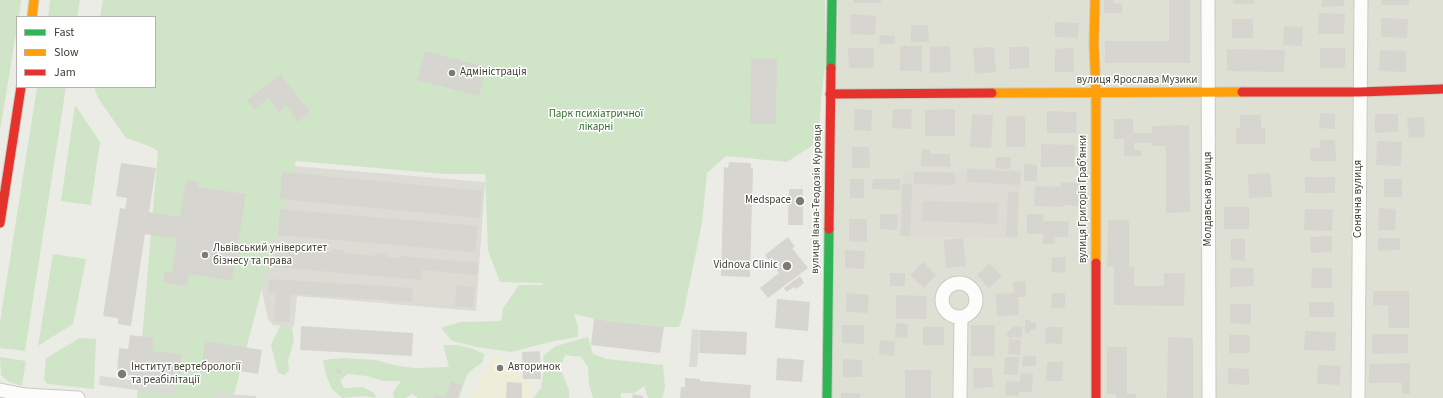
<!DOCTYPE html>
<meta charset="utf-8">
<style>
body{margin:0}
#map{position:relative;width:1443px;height:398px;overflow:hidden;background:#ecece6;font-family:"Source Sans 3",sans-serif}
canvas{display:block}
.legend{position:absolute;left:16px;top:16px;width:140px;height:72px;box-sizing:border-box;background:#fff;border:1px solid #b3b3ae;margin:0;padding:5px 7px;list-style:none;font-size:12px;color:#414034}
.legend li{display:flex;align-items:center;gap:8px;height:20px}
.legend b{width:20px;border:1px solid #b3b3ae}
</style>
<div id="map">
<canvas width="1443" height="398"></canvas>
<ul class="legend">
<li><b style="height:5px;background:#30b455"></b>Fast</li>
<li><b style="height:5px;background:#ff9f0a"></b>Slow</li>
<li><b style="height:5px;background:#e5322d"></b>Jam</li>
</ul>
</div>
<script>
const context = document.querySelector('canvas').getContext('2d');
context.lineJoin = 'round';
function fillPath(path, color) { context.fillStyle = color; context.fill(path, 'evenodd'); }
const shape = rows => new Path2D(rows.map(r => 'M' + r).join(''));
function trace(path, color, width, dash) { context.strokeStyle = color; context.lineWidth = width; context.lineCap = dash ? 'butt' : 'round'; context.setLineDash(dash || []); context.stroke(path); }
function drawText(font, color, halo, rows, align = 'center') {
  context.font = font + ' "Source Sans 3",sans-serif'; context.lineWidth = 3; context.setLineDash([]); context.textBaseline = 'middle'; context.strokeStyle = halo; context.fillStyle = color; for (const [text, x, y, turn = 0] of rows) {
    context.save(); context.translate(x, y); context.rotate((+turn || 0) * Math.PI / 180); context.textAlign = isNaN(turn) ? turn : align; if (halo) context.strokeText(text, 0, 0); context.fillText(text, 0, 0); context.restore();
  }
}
fillPath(shape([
 [838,0,1443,0,1443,398,832,398]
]), '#dfe0d4');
fillPath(shape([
 [494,354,534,382,532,398,470,398]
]), '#eeedda');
fillPath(shape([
 [270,164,485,182,476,311,297,296,294,327,273,325,268,319,260,282],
 [967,168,1021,170,1018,238,899,236,904,171,957,172]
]), '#dcdbd4');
fillPath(shape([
 [0,0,21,0,19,17,17,17,17,27,0,131],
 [50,0,80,0,77,17,48,17],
 [103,0,825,0,826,56,821,100,819,139,813,139,813,145,787,162,726,156,707,173,702,223,683,316,679,327,664,327,594,319,574,314,578,326,578,337,554,341,511,352,477,347,452,341,441,328,460,322,501,321,503,308,519,285,543,285,542,283,500,282,488,251,485,174,446,174,296,161,233,398,137,398,158,151,149,146,126,138,98,98,94,87,155,87,155,17,100,17],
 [37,87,66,87,25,351,0,348,0,322],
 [75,105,100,142,91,205,61,201],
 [53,254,86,259,73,324,38,346],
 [281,324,292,327,294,340,288,361,289,370,285,375,278,373,271,345],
 [588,337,593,354,607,359,663,365,665,388,662,398,648,398,644,386,633,394,631,393,621,393,621,398,593,398,589,385,588,367,581,357,565,355,560,368,569,390,569,398,533,398,541,388,544,368,543,356,556,346],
 [80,338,96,339,94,389,47,384,44,379,46,358],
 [443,345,458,345,473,349,485,354,482,363,474,368,467,375,459,398,418,398,412,394,405,398,394,398,393,392,401,381,383,381,367,376,348,374,340,380,344,388,363,387,374,393,376,398,363,396,342,398,332,389,326,375,323,360,342,358,377,360,393,365,414,368,449,367],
 [0,357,26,361,22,386,9,382,1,375]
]), '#d0e5c8');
fillPath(shape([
 [692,329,700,330,697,367,689,367],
 [100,376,176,386,175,395,99,385],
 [213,393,256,396,256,398,213,398]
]), '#dbdbd6');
fillPath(shape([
 [853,0,881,0,881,3,853,3],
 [1104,0,1113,0,1113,3,1122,4,1122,13,1104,13],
 [1169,0,1190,0,1190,63,1105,63,1105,41,1169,41],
 [1233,0,1254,0,1255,4,1233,4],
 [1322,0,1344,0,1344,6,1322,7],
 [1381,0,1409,0,1409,5,1381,5],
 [1319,13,1345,14,1344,34,1318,34],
 [851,14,876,16,875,35,850,34],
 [1381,18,1408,19,1407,38,1381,37],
 [1232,19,1253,19,1253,38,1232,38],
 [1055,22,1079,23,1078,38,1055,37],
 [911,25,928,25,929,42,911,42],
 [1284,26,1303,27,1302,46,1283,45],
 [880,35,895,36,895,44,879,44],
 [900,46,922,46,922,71,900,71],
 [950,46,951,72,930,73,930,47],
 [994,47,996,72,975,74,973,48],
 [1009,47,1029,47,1029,68,1009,69],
 [848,48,874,48,874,68,849,68],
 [1073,48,1074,72,1055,72,1055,49],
 [1320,48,1345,48,1345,68,1320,68],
 [1227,49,1285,50,1284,72,1227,71],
 [1380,50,1406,51,1406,72,1379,71],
 [425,51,486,67,479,96,417,80],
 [751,59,777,59,776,124,750,124],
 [280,74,310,112,298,122,286,106,279,112,268,98,254,110,247,100],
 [855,109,872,110,871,131,854,130],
 [893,109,912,109,911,129,892,128],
 [955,109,955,136,925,136,925,110],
 [1047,111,1077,112,1076,133,1047,133],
 [1320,113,1335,114,1335,129,1319,128],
 [972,114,993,115,991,148,970,147],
 [1375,114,1398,114,1398,132,1375,133],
 [1240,115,1261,115,1261,128,1265,128,1265,144,1236,144,1236,128,1240,128],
 [1006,116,1025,116,1025,147,1006,147],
 [1424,117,1425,137,1409,138,1407,118],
 [1114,119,1133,119,1133,133,1152,133,1152,126,1189,125,1190,212,1166,213,1166,146,1152,146,1152,143,1134,143,1134,150,1141,150,1141,156,1124,156,1124,139,1114,139],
 [1320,140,1335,140,1336,161,1310,161,1310,148,1320,148],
 [1377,141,1402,142,1401,166,1376,165],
 [1041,144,1075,145,1074,167,1041,167],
 [852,147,869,147,870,168,852,168],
 [922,149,930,150,930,154,950,154,950,167,921,166],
 [996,157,1011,157,1010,169,995,168],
 [729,162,751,163,751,168,753,168,750,277,721,276,724,167,728,168],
 [121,163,156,168,149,212,180,217,186,180,198,182,197,187,246,194,232,281,189,274,187,286,163,282,165,271,172,273,177,239,145,234,131,326,118,324,118,318,103,316,120,208,125,209,127,198,116,196],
 [1024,164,1037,165,1037,181,1024,181],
 [967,169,1021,172,1020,185,967,182],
 [282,172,482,191,480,218,280,199],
 [914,172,955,173,955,185,914,184],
 [1270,173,1272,197,1249,198,1248,174],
 [1305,177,1335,177,1335,193,1305,193],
 [850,179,864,179,864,198,850,198],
 [873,179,900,179,900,190,872,189],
 [1384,179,1402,179,1402,197,1384,197],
 [1061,182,1080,183,1079,206,1064,205,1064,207,1034,206,1035,186,1061,187],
 [902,184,912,184,910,236,901,236],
 [789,189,803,189,803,225,788,225],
 [1008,192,1018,192,1017,237,1006,237],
 [923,201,998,203,997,224,922,221],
 [1224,207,1249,207,1249,229,1224,229],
 [1379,208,1396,209,1395,230,1378,230],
 [280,209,478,226,475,252,278,235],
 [1305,209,1333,209,1332,231,1304,230],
 [880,214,898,214,897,230,880,229],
 [1027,214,1043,214,1043,221,1069,221,1068,237,1055,237,1055,244,1043,244,1043,234,1027,234],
 [849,219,867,219,867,242,849,241],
 [1108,220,1129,220,1129,267,1134,267,1134,286,1164,286,1164,273,1185,273,1184,306,1114,305,1114,267,1107,267],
 [1332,236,1332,252,1311,253,1310,237],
 [788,237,795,247,792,248,808,268,768,298,760,288,779,273,765,255],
 [963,238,966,266,946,268,944,240],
 [1378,238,1400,238,1400,250,1378,251],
 [1231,239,1245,239,1245,261,1231,260],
 [289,245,302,246,302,250,332,252,333,249,344,250,344,253,375,256,375,253,387,254,387,257,400,258,400,256,478,263,477,275,422,270,421,280,274,267,276,247,288,249],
 [845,250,865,251,864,269,845,268],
 [1052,257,1066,257,1065,273,1051,272],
 [923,262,936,275,924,288,910,275],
 [989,263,1002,276,989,288,977,275],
 [1230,268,1253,268,1254,286,1230,287],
 [1312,268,1332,268,1332,288,1311,288],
 [890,273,905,273,905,286,890,286],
 [800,276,804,283,796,289,794,287,786,292,784,288],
 [269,279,413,288,412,302,291,294,289,322,274,321,276,293,268,293],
 [1025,281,1026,297,1018,297,1019,315,997,316,996,294,1014,293,1013,282],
 [457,286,475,287,473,307,455,306],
 [1373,291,1409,291,1409,328,1389,328,1388,305,1373,305],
 [847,293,869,295,868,313,846,312],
 [1052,293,1065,293,1065,308,1051,308],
 [896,295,927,296,926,319,896,319],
 [777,299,810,302,808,331,775,328],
 [1309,302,1334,302,1334,317,1309,317],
 [1230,304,1251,304,1251,324,1230,323],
 [594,319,664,327,660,353,591,345],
 [1025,320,1030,320,1030,322,1036,323,1036,330,1030,330,1030,333,1025,333],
 [896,323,908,324,907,338,895,337],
 [842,325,864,325,864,344,842,343],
 [971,325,995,325,994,356,971,356],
 [301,326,413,333,412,356,300,350],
 [1014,326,1023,327,1021,338,1012,337,1011,339,1006,334],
 [923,327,944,327,944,345,923,345],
 [1046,327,1063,327,1062,344,1045,343],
 [700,330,747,332,746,355,699,353],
 [1305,331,1336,332,1335,351,1304,350],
 [1372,334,1408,334,1408,353,1372,354],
 [130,335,154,338,152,351,181,354,179,380,117,374,119,348,128,349],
 [1229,335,1250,335,1250,353,1229,353],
 [1168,337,1193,338,1193,398,1167,398],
 [1009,339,1021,340,1020,355,1008,354],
 [880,340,895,342,894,356,879,354],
 [205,341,262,350,258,374,202,365],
 [1107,347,1127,347,1127,394,1136,394,1136,398,1116,398,1116,394,1107,394],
 [540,351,541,379,523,379,522,352],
 [1023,356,1036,356,1036,366,1022,366],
 [1005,357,1019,357,1018,375,1004,375],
 [777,358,804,360,802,382,776,380],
 [843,359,862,360,862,377,843,377],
 [1047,362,1063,362,1062,381,1046,381],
 [1410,363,1410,394,1402,394,1402,383,1369,383,1369,364],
 [1318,365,1341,366,1340,385,1317,384],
 [973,368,992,368,993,387,974,388],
 [1228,368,1249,369,1249,385,1228,384],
 [336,369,342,370,342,374,336,373],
 [905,370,931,370,931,398,905,398],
 [1020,373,1033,374,1032,392,1019,392,1019,396,1005,395,1006,381,1020,382],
 [685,378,700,379,700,381,751,385,750,398,680,398,681,387,685,387],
 [451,381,462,385,457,398,434,398,436,395,445,397],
 [507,382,522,383,522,398,506,398],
 [841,393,860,393,860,398,841,398],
 [633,394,643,396,643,398,632,398]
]), '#d6d5cf');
const street = shape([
 [1208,0,1209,398],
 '942 300a17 17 0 1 1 34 0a17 17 0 1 1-34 0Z',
 [0,390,25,395,78,398],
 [960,398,961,317],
 [1358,398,1361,0]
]);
const fast = shape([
 [831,68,832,0],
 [827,398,829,229]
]);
const slow = shape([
 [1095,0,1094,45,1096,93,1096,263],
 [32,17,34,0],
 [992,93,1242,92]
]);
const jam = shape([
 [1242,92,1360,92,1443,89],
 [830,94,992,93],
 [0,223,21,87],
 [829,229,831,68],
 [1096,263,1096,398]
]);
trace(street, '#cacac4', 15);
trace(fast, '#cbccc0', 11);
trace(slow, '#cbccc0', 11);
trace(jam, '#cbccc0', 11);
trace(street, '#fcfcfb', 13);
trace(fast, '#30b455', 9);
trace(slow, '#ff9f0a', 9);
trace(jam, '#e5322d', 9);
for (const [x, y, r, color] of [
 [452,73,4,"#7d7c72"],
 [800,201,5,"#7d7c72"],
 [205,255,4,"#7d7c72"],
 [787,266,5,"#7d7c72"],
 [500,368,4,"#7d7c72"],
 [122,374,5,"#7d7c72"]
]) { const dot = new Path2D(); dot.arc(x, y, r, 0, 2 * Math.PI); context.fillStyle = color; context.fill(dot); trace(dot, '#fff', 1.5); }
drawText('11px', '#414034', '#fff', [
 ["Адміністрація",460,73],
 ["Medspace",791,201,"right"],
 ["Львівський університет",213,249],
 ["бізнесу та права",213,262],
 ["Vidnova Clinic",778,266,"right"],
 ["Інститут вертебрології",131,368],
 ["та реабілітації",131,381],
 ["Авторинок",508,368]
], 'left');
drawText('11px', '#414034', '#fff', [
 ["вулиця Ярослава Музики",1137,81],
 ["вулиця Івана-Теодозія Куровця",817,199,-89],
 ["вулиця Григорія Грабʼянки",1084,199,-90],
 ["Молдавська вулиця",1209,199,-90],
 ["Сонячна вулиця",1359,199,-90]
]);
drawText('11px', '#326b2f', '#fff', [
 ["Парк психіатричної",596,115],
 ["лікарні",596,128]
]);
</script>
